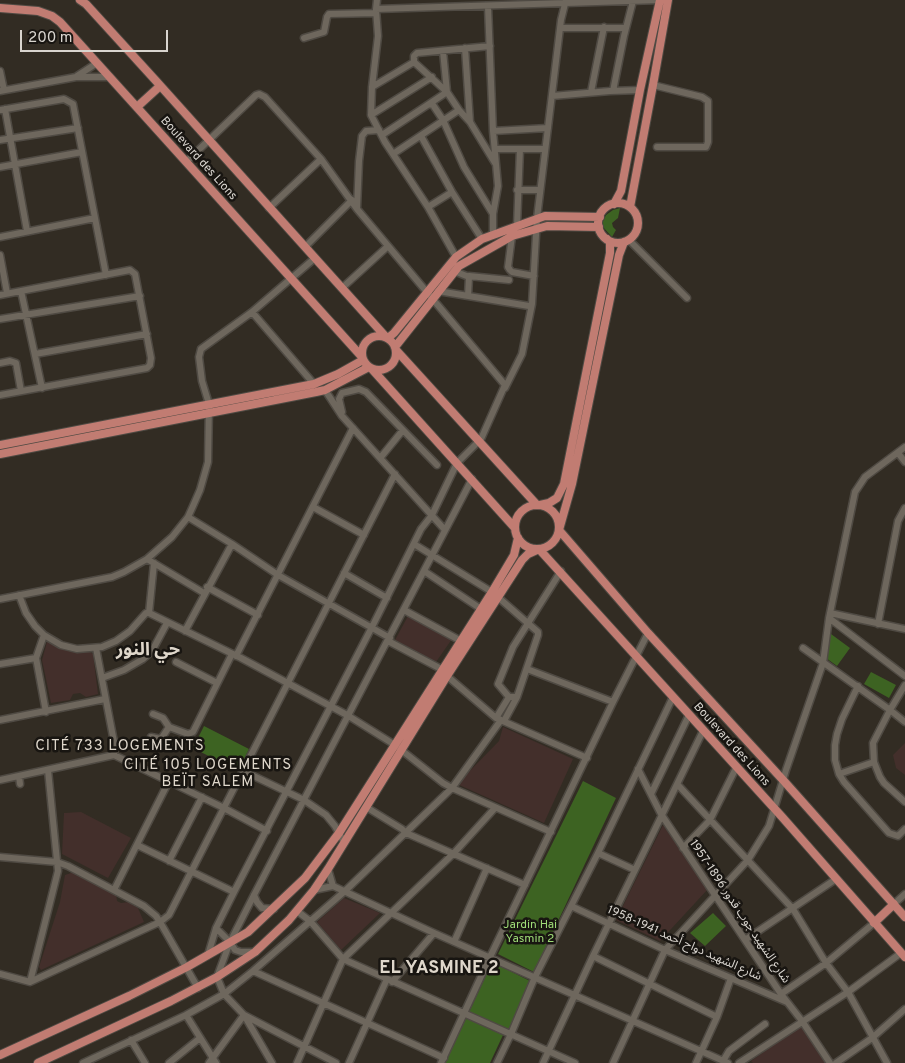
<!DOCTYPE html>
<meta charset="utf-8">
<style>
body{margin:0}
#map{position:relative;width:905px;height:1063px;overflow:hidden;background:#322c23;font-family:Overpass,sans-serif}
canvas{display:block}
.scale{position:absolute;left:20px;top:30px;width:148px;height:22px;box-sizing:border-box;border:2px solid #d9d5cf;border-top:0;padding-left:6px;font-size:15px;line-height:18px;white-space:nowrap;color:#d9d5cf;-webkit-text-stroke:4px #181511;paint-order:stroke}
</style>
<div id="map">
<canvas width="905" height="1063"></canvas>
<div class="scale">200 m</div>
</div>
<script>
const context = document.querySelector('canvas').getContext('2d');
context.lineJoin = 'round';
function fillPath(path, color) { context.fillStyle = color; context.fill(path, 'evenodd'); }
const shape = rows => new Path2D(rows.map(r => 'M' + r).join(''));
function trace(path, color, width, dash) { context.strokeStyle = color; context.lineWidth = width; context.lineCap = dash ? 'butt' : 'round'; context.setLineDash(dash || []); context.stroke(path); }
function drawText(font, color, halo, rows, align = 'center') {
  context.font = font + ' Overpass,"Noto Sans Arabic",sans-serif'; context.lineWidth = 5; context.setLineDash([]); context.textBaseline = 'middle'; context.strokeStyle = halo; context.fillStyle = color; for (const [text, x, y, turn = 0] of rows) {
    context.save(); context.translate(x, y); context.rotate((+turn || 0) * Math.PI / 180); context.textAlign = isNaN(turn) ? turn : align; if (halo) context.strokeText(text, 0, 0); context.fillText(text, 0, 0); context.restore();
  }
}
fillPath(shape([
 [408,616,452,639,436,662,395,640],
 [47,642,73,652,90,652,93,654,98,694,86,697,80,693,73,694,70,700,51,703,42,660],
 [503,727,573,759,544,823,457,784,499,741],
 [905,743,905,775,896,768,893,755],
 [81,812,131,838,108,878,62,854,64,813],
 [663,825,708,889,660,941,616,920],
 [74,872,116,893,117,901,121,903,129,902,138,908,144,922,41,970,39,967,60,902,65,875],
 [344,898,380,913,341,950,317,922],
 [801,1026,825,1063,753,1063,751,1061]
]), '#432f2b');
fillPath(shape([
 [620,208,618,218,612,223,613,227,616,230,612,237,603,227,603,221,606,215,613,210],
 [831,634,850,648,837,666,826,658],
 [871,672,896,685,889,698,864,684],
 [204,726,249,749,238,771,193,748],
 [583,781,616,798,534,972,498,954],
 [713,913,726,926,705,946,690,933],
 [492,962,530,981,510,1030,469,1012],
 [466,1018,503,1035,490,1063,445,1063]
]), '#3d6322');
const minor = shape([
 [377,0,376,9,378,36,372,87,371,115,385,142,428,207,456,257],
 [488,7,493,131,498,186,493,214,493,235],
 [376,9,660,0],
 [560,28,626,28],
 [304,38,324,32,327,17,329,14,376,13],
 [465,48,470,122],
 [414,62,447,92,459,110,470,122,495,163],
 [414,62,414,56,417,53,490,46],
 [0,71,4,90],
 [77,76,97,63],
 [653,85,702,97,708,101,708,142,706,147,657,147],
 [372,87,414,62],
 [0,91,76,77,110,77],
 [613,91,624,36,633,1],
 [591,92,604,27],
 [552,96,610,91,640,90],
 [429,104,447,92,443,51],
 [5,109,27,231],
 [0,110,64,99,73,104,106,275],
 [371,115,432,77],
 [493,131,548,128],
 [382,135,429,104,433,105,443,120,464,167,493,214],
 [421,136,452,192,482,239],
 [0,140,78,128],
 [495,149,545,149],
 [393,154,459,110],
 [186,162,256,95,259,94,265,97,321,159,357,209,505,385,481,439,457,463,432,515,421,529,372,627,234,892,216,928,208,955],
 [0,167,82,152],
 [517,190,540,190],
 [428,207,452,192],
 [269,208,321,159],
 [357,208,359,161,362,136,366,131,379,130],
 [517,226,520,149],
 [512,236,508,267,510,270,512,272,534,276],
 [0,237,95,218],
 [629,240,687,298],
 [305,247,352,200],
 [0,255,7,293],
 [454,271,469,277,468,296],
 [469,276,509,280],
 [342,288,387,247],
 [21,291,42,388],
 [438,291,529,306,532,304,537,218,561,20,566,0],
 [0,295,130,270,135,274,151,358,150,365,147,368,0,395],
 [252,312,314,384],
 [0,319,140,296],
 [35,354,147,334],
 [0,363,10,361,16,363,21,391],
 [505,388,522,354,532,304],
 [325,390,342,416,445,530],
 [342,412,339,399,342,393,359,389,366,392,437,465],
 [898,453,905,462],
 [381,457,403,430],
 [313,507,364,535],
 [188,517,232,544,278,575,390,638],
 [414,544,492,592,538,632,538,635,517,697,509,697],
 [147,559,204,593],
 [424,571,481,609],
 [561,571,513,647,498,684,509,697,496,718,587,758],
 [344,573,387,598],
 [207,587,258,615],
 [19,595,26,613,35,626,44,635,61,645,77,649,102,647,116,641,130,631,146,613,149,613,241,658,347,715,395,745,443,783,452,788,551,832],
 [0,599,112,577,124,572,147,559,172,537,188,517,193,506,200,490,208,462,209,404,202,381,199,357,201,349,252,312,315,258],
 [404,610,461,641],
 [149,613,154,563],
 [830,613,905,629],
 [829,618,905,676],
 [878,624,898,521,905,508],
 [185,631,232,544],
 [44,635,36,658,46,712],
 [388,641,443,670],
 [96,648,115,747,114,755],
 [803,648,890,710,873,743,874,762,880,777,884,783,905,802],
 [236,656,353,428],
 [176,662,217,683],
 [0,664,36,658],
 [527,669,613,702],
 [447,676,496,718],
 [102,678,124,670,143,659,152,651,167,623],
 [905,685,890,710,905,722],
 [858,686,842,719,837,734,835,745,835,760,839,774,844,782,889,833,898,836,905,829],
 [153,714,163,718,169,727],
 [0,720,105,699],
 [504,721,517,697],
 [151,737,161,739,169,727,188,734,193,732,232,654],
 [638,769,661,814,781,994,802,1021,830,1063],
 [243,771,304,800,326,815,335,826,344,842],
 [839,774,874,762],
 [19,776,20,784],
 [0,780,114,755,224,808,267,831],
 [678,785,793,909,826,963,848,992,887,1063],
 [651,794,689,715],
 [366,807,402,829,406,833,525,885],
 [137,845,234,892],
 [683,848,710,820,736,768],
 [598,853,635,870],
 [0,857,57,862,68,866,144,906,156,916,160,922,198,988],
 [169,861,202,797],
 [333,886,434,933,728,1063],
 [114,890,169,781],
 [314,890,333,886,328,869],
 [254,895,257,902,262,908,274,909],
 [894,904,905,894],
 [571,906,665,950,787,1002],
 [297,911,310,921,343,959,575,1063],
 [216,928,230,942,235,950,241,952,255,952],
 [745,940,836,879],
 [454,942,487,868],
 [593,956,717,1017],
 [253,971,444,1058],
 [0,974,30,982,160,922,169,915,395,474],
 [30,982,58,871,48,770],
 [392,982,434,933],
 [781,994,826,963,874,923],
 [186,1015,216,1063],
 [131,1040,145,1063],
 [723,1061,729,1051,765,1024],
 [83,1063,186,1015,224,994,253,971,345,891,452,788,501,720],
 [169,1063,200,1038],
 [209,1063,244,1015,336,1063],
 [272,1063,244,1015,224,994,217,977,230,942,254,895,472,479],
 [297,1063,343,959,454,853,495,808],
 [349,1063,387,979],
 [441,1063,490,957,613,702,648,633],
 [497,1063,511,1034,535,977,598,853,673,697],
 [543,1063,593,956,703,731],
 [613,1063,665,950,748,860,769,826,786,770,823,663,829,618,855,492,865,477,905,447],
 [696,1063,717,1017,731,978],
 [739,1063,848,992,901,953],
 [836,1063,872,1038,905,1009]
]);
const major = shape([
 [80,0,86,4,157,82,385,336],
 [0,8,38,11,52,16,60,22,362,357],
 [137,107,160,86],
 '598 223a20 20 0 1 1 40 0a20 20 0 1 1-40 0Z',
 [614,204,621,191,640,90,660,0],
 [630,207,653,85,668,0],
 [624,242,619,255,572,484,559,530,648,633,783,780,905,917],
 '362 353a17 17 0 1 1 34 0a17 17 0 1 1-34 0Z',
 [388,338,394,333,456,257,482,239,545,216,600,217],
 [395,347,459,266,512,236,547,226,599,227],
 [396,350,537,505],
 [371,368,514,527],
 [0,445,314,384,338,374,363,360],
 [0,454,316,392,325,390,369,367],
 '515 527a22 22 0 1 1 44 0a22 22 0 1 1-44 0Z',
 [540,505,549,503,557,498,564,484,610,253,610,242,607,239],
 [874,923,894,904],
 [0,1055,129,996,187,967,248,932,305,878,339,833,492,592,514,555,518,538],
 [38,1063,171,1001,217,977,255,952,289,920,314,890,328,869,447,676,522,560,528,554,539,549,783,818,905,957]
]);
trace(minor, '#4f4a43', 9);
trace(major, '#4f4a43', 10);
trace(minor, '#6e675d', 6);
trace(major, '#c17c72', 8);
drawText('12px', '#d9d5cf', '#181511', [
 ["Boulevard des Lions",198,159,48],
 ["Boulevard des Lions",731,745,48],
 ["شارع الشهيد جوب قدور 1896-1957",739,912,56],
 ["شارع الشهيد دواح أحمد 1941-1958",684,944,24]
]);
drawText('12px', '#9edb77', '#181511', [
 ["Jardin Hai",530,926],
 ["Yasmin 2",530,940]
]);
context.letterSpacing = '1px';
drawText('15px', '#dfd7cb', '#181511', [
 ["CITÉ 733 LOGEMENTS",120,747],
 ["CITÉ 105 LOGEMENTS",208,766],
 ["BEÏT SALEM",208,783]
]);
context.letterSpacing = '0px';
drawText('bold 18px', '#dfd7cb', '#181511', [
 ["حي النور",148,651],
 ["EL YASMINE 2",439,969]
]);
</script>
